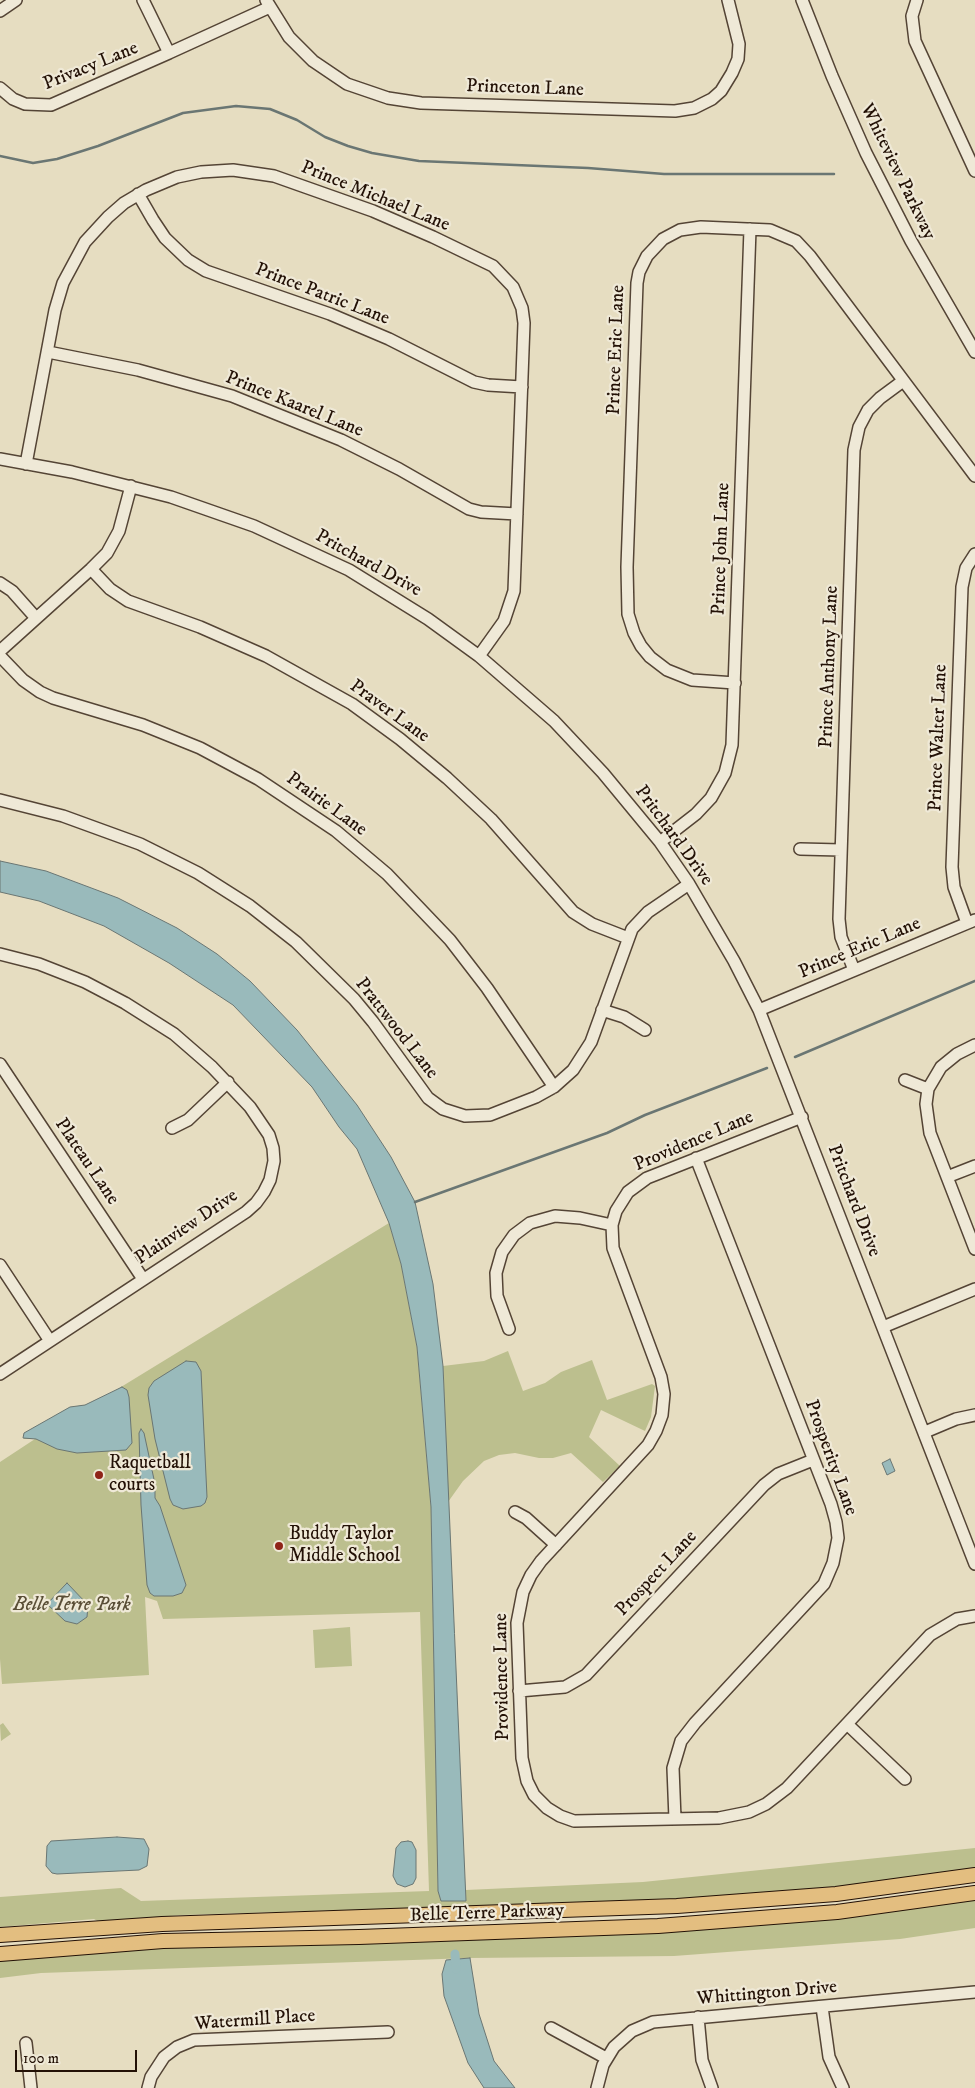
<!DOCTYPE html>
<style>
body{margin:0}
#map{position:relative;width:975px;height:2088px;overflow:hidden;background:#e6ddc1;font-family:"IM FELL DW Pica",serif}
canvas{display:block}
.scale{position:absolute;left:15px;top:2050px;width:122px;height:22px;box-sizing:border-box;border:2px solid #231106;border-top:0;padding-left:6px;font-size:15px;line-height:18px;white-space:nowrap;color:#231106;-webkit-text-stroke:4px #efe9d7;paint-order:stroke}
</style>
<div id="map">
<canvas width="975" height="2088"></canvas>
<div class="scale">100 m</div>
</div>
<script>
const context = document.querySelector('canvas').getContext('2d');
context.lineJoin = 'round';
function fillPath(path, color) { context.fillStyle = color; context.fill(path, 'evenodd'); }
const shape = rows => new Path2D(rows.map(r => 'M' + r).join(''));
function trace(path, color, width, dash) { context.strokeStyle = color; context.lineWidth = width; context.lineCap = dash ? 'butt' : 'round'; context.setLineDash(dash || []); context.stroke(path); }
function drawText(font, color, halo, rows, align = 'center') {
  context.font = font + ' "IM FELL DW Pica",serif'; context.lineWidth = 4.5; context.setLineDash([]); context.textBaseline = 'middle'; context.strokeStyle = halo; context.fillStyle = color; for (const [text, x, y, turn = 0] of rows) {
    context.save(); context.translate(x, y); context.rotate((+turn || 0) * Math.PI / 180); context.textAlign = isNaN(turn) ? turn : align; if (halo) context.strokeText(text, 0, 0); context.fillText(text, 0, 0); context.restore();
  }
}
fillPath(shape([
 [389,1223,401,1264,417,1347,431,1507,438,1891,466,1901,466,1890,643,1882,975,1848,975,1871,915,1880,732,1899,352,1914,346,1910,181,1915,101,1923,94,1919,0,1927,0,1897,121,1888,141,1901,429,1891,420,1612,163,1619,157,1601,145,1597,149,1675,2,1684,0,1659,0,1462,35,1439,24,1439,23,1435,70,1407,85,1405,103,1398],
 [508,1351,523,1391,545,1383,561,1372,592,1360,607,1400,652,1384,655,1386,651,1417,645,1431,601,1410,589,1437,620,1466,603,1482,571,1453,553,1458,539,1458,515,1453,499,1455,484,1461,463,1481,448,1502,443,1366,484,1361],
 [350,1627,352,1666,315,1668,313,1630],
 [3,1723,11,1734,1,1741,0,1725],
 [975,1899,975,1928,900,1939,674,1956,470,1958,41,1973,0,1978,0,1958,142,1949,473,1938]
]), '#bcbf8e');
const water = shape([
 [0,861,46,871,118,898,177,928,217,954,250,981,297,1030,357,1105,391,1157,415,1202,433,1284,443,1366,466,1901,441,1901,438,1891,431,1507,417,1347,401,1264,389,1223,357,1149,339,1127,312,1087,233,1005,169,963,104,926,39,901,0,892,0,861],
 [186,1361,196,1362,201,1371,207,1497,205,1503,201,1506,183,1509,173,1505,170,1499,155,1439,148,1395,149,1388,154,1381,186,1361],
 [122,1387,127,1390,129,1397,132,1443,126,1450,77,1453,57,1449,36,1439,23,1438,24,1433,70,1407,85,1405,122,1387],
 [141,1429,144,1433,155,1484,155,1498,160,1506,186,1585,182,1593,173,1596,154,1596,150,1593,147,1585,141,1505,139,1433,141,1429],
 [890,1459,895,1471,887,1475,882,1463,890,1459],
 [67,1583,88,1605,87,1617,77,1624,65,1621,47,1604,67,1583],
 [117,1837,144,1839,149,1849,147,1866,139,1870,57,1874,52,1873,46,1866,47,1846,51,1841,117,1837],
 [408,1841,412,1842,416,1850,416,1878,413,1884,405,1887,397,1884,393,1876,396,1848,401,1842,408,1841],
 [470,1958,479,2014,494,2061,515,2088,484,2088,468,2063,444,1996,442,1974,446,1960,470,1958]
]);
fillPath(water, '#99babb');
trace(water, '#6a7673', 1);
trace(shape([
 [0,156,33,163,57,159,98,146,183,113,236,106,270,109,297,120,325,137,348,146,372,153,419,161,588,168,664,174,834,174],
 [795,1057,975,981],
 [415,1202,607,1133,645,1115,767,1068]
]), '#6a7673', 2.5);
trace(shape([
 [455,1954,456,1969]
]), '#99babb', 9);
const minor = shape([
 [266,0,289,37,313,61,347,84,388,98,421,103,675,111,694,108,712,99,721,91,732,73,738,59,739,44,728,0],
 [802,0,832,76,866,153,911,241,975,352],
 [917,0,912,16,915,41,975,171],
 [0,11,16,0],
 [169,53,270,7],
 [0,88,13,99,25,104,51,105,169,53,143,0],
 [138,194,153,220,165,238,188,260,206,271,330,314,389,339,474,382,488,385,522,387],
 [48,352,138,370,232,396,341,440,399,469,469,509,481,512,517,514],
 [0,459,72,472,171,497,254,526,349,570,428,619,479,656,554,721,603,773,660,842,689,884,734,961,759,1010,975,1564],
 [26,464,55,310,63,283,85,242,108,217,124,203,146,190,177,177,201,172,233,170,274,176,373,211,433,237,493,266,513,287,522,308,524,323,514,591,504,621,479,656],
 [91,569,110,589,128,601,200,627,266,656,352,704,400,739,447,778,491,819,573,912,592,924,628,938],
 [0,583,12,591,36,618],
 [0,651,91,569,107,553,119,531,131,486],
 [0,656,23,680,40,692,53,698,143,725,200,748,258,779,336,831,387,874,450,940,487,988,554,1087],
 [735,683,692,680,667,670,650,657,641,646,634,633,628,614,627,567,637,283,639,272,647,256,663,239,680,230,701,227,770,230,796,241,810,256,975,476],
 [0,800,63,816,140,844,198,873,250,906,296,942,354,999,373,1022,428,1098,443,1109,465,1116,490,1115,536,1097,554,1087,573,1070,591,1042,632,929,648,912,689,884],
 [660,842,696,814,711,798,725,773,732,745,750,229],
 [800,849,841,850],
 [967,923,954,887,952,867,962,587,966,568,975,554],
 [0,954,39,964,85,982,125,1003,174,1034,212,1067,250,1107,269,1135,273,1148,274,1161,270,1180,264,1192,256,1203,246,1212,0,1374],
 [854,970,841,937,839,919,854,450,859,427,868,410,880,398,903,381],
 [602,1010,624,1017,645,1030],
 [759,1010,975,920],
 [975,1045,957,1054,941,1067,928,1089,926,1104,930,1133,975,1249],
 [0,1064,143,1279],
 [905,1080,928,1089],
 [802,1117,647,1178,628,1192,616,1211,612,1225,613,1248,661,1377,664,1394,662,1415,656,1431,648,1445,541,1561,531,1575,523,1592,517,1623,522,1758,527,1781,534,1795,547,1808,560,1816,574,1821,719,1818,749,1812,766,1804,787,1788,930,1635,957,1619,975,1616],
 [172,1128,188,1120,228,1082],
 [947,1177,975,1166],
 [0,1265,50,1341],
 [883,1327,975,1289],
 [509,1329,497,1296,496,1273,502,1252,514,1235,530,1223,555,1216,580,1218,612,1225],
 [925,1432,956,1419,975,1415],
 [515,1512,526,1518,556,1545],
 [519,1691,565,1687,586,1675,764,1485,778,1474,813,1460],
 [847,1724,905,1779],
 [675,1819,673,1768,681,1741,695,1723,824,1584,833,1563,838,1538,836,1522,831,1504,696,1158],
 [822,2007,829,2057,843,2088],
 [698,2017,702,2060,712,2088],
 [551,2028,606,2058],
 [26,2043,31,2088],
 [148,2088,151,2077,164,2057,177,2047,194,2040,388,2032],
 [597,2088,603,2065,614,2047,632,2031,653,2022,975,1992]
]);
const major = shape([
 [0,1935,162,1924,677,1906,836,1894,975,1875],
 [0,1954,163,1941,359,1937,658,1926,837,1912,975,1893]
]);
trace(minor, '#544435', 14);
trace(major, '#231106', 16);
trace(minor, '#efe9d7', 11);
trace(major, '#e3be80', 14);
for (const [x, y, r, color] of [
 [99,1475,5,"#8f2418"],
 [279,1546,5,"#8f2418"]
]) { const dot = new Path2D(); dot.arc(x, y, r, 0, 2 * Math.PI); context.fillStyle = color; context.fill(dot); trace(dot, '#efe9d7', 2); }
drawText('19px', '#231106', '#efe9d7', [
 ["Privacy Lane",91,67,-22],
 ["Princeton Lane",525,89,2],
 ["Whiteview Parkway",897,172,64],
 ["Prince Michael Lane",375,197,22],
 ["Prince Patric Lane",322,295,21],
 ["Prince Eric Lane",617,350,-88],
 ["Prince Kaarel Lane",294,405,22],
 ["Prince John Lane",722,549,-88],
 ["Pritchard Drive",368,564,29],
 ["Prince Anthony Lane",830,667,-88],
 ["Praver Lane",389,712,36],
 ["Prince Walter Lane",939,738,-88],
 ["Prairie Lane",326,805,36],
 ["Pritchard Drive",673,836,54],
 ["Prince Eric Lane",860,949,-23],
 ["Prattwood Lane",396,1029,52],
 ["Providence Lane",694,1142,-23],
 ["Plateau Lane",86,1162,56],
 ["Pritchard Drive",853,1201,69],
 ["Plainview Drive",187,1228,-34],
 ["Prosperity Lane",830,1458,70],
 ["Prospect Lane",657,1574,-47],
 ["Providence Lane",503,1677,-91],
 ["Belle Terre Parkway",487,1914,-2],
 ["Whittington Drive",767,1994,-5],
 ["Watermill Place",255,2021,-4]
]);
drawText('19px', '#231106', '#efe9d7', [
 ["Raquetball",109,1464],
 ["courts",109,1486],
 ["Buddy Taylor",289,1535],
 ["Middle School",289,1557]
], 'left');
drawText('italic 19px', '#594e36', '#efe9d7', [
 ["Belle Terre Park",72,1606]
]);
</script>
